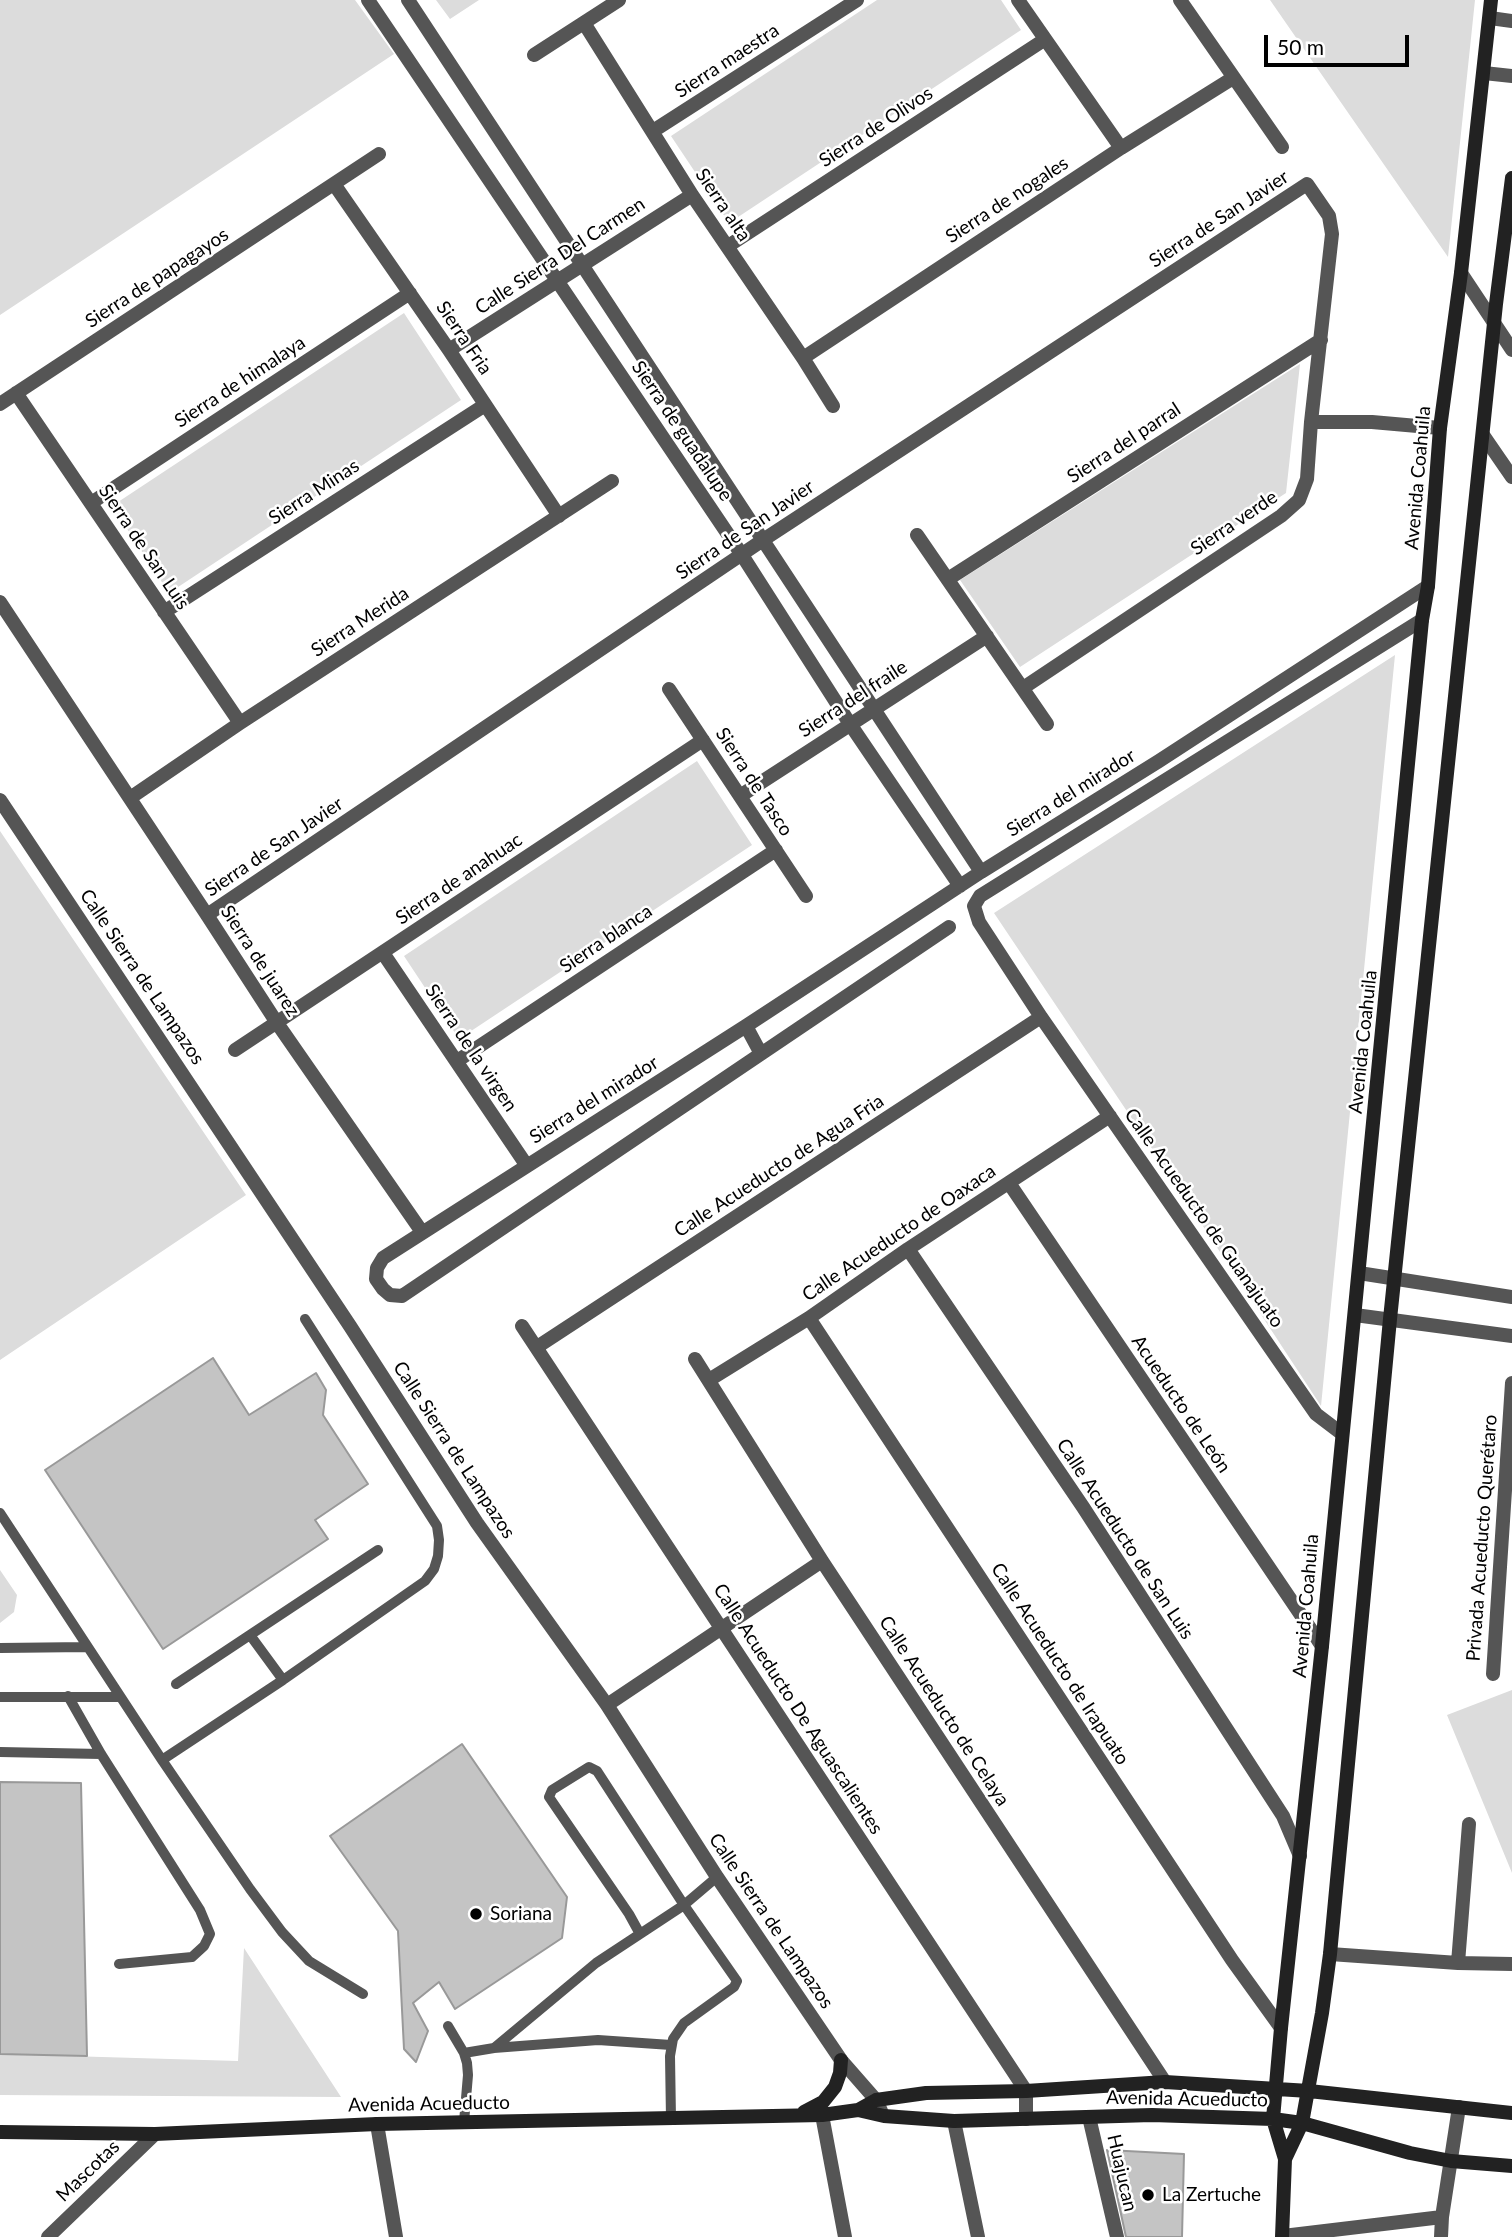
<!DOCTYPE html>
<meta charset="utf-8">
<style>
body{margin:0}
#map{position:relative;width:1512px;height:2237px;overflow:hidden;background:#fff;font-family:Lato,sans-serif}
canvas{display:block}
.scale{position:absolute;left:1264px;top:35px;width:145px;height:32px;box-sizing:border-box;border:4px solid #000;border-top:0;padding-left:9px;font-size:21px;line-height:24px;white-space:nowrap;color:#000;-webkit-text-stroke:5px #fff;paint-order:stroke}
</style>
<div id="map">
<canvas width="1512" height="2237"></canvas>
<div class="scale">50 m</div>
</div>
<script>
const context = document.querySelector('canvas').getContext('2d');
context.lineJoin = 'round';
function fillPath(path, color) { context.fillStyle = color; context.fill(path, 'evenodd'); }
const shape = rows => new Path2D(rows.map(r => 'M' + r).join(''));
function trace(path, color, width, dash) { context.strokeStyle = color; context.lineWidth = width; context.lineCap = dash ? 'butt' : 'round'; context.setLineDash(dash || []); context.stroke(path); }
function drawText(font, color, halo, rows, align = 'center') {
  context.font = font + ' Lato,sans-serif'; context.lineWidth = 5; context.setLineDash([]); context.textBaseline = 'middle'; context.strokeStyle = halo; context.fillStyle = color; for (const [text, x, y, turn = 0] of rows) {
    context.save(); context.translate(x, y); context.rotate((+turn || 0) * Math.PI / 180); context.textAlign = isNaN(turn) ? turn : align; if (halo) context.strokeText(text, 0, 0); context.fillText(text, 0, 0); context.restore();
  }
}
fillPath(shape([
 [0,0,355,0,394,54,0,315],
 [436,0,479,0,450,19],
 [877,0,1001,0,1021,30,729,223,671,136],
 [1270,0,1475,0,1448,257],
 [404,313,461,400,169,593,112,506],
 [1300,364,1286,493,1020,667,960,580],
 [1395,655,1321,1406,1161,1162,994,913],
 [697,761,752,845,459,1039,404,956],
 [0,831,246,1195,0,1360],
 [0,1570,17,1595,14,1612,0,1623],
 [1512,1690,1512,1873,1447,1715],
 [244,1948,341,2097,0,2095,0,2054,238,2061]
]), '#dcdcdc');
const building = shape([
 [213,1358,249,1415,316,1373,326,1390,323,1415,368,1484,315,1520,328,1539,163,1649,45,1470,213,1358],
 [462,1744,567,1897,562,1938,455,2009,439,1982,413,2003,428,2031,416,2062,404,2049,398,1931,330,1836,462,1744],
 [0,1782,81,1783,87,2056,0,2054,0,1782],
 [1107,2150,1184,2154,1182,2237,1126,2237,1107,2150]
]);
fillPath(building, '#c4c4c4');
trace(building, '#999', 2);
trace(shape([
 [0,1513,162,1760,250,1889,282,1932,309,1961,363,1994],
 [250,1635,283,1680],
 [0,1648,87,1647],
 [176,1684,378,1550],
 [68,1696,101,1754,200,1910,210,1934,204,1946,192,1957,119,1964],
 [0,1697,120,1697],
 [0,1752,101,1754],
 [162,1760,283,1680,425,1581,434,1569,438,1556,439,1540,437,1526,305,1319],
 [640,1934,629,1914,549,1797,552,1790,589,1767,597,1771,684,1905,737,1981,734,1987,684,2023,673,2039,670,2056,671,2119],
 [448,2026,464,2053,467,2063,468,2075,464,2122],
 [671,2045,598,2040,494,2048,596,1963,684,1905,717,1877],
 [464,2053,494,2048]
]), '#555', 10);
trace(shape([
 [368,0,742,555,850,724,960,886],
 [408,0,981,872],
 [1018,0,1121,148],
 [1180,0,1282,147],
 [1490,18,1512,21],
 [584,23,692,195,803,358,833,406],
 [534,55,619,0],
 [1484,73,1512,76],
 [653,131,857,0],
 [334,184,449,350,559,516],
 [728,246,1044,40],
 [1461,273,1512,350],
 [449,350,692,195],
 [803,358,1121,148,1233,78],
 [16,393,240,723],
 [0,404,379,154],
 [1311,422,1372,422,1440,428],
 [1483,435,1512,477],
 [91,503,410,293],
 [917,535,1047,724],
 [948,579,1321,340],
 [0,602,207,915,277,1023,422,1232],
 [164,612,485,405],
 [669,689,806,896],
 [740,796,987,636],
 [130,798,240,723,612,481],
 [0,800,350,1326,477,1523,607,1705,717,1877,841,2060,876,2100,881,2111],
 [207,915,763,540,1307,184,1329,216,1332,234,1311,422,1307,479,1299,500,1281,516,1023,688],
 [949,927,402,1296,390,1295,383,1289,376,1279,377,1268,383,1258,746,1026,981,872,1159,761,1428,586],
 [383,953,527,1166],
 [746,1026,760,1052],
 [235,1050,703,740],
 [457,1061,776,850],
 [1009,1183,1322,1646],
 [908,1249,1083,1507,1259,1779,1283,1816,1300,1856],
 [1359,1273,1512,1297],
 [1355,1315,1512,1336],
 [809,1318,1232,1960,1281,2028],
 [522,1326,1026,2091,1026,2119],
 [537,1347,1041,1017],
 [695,1359,822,1561,1165,2082],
 [709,1380,809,1318,908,1249,1110,1116],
 [1341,1433,1316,1414,1041,1017,979,922,974,906,980,896,1422,620],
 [1493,1674,1512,1383],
 [607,1705,822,1561],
 [1330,1954,1458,1963,1512,1964],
 [1458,1963,1469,1824],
 [822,2115,845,2237],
 [1089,2117,1117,2237],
 [954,2121,978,2237],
 [377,2124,396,2237],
 [1283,2236,1442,2217],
 [48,2237,155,2134],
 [1441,2237,1442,2217,1459,2107]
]), '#555', 14);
trace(shape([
 [858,2110,876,2100,926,2093,1026,2091,1165,2082,1309,2091,1512,2113],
 [804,2112,823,2102,835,2087,840,2073,841,2060],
 [0,2132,155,2134,377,2124,822,2115,858,2110,884,2116,954,2121,1152,2115,1273,2119,1302,2123,1410,2153,1451,2161,1512,2166],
 [1285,2159,1302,2123,1322,2013,1330,1954,1390,1319,1496,304,1512,178],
 [1282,2237,1285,2159,1273,2119,1281,2028,1322,1646,1422,620,1428,586,1440,428,1461,273,1491,0]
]), '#222', 14);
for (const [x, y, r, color] of [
 [476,1914,7,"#000"],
 [1148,2195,7,"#000"]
]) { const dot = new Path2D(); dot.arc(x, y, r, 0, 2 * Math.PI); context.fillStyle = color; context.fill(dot); trace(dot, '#fff', 2.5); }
drawText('19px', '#000', '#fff', [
 ["Sierra maestra",727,61,-33],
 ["Sierra de Olivos",876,127,-33],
 ["Sierra de nogales",1007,200,-33],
 ["Sierra alta",723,205,56],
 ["Sierra de San Javier",1219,219,-33],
 ["Calle Sierra Del Carmen",560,256,-33],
 ["Sierra de papagayos",157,278,-33],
 ["Sierra Fria",464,338,56],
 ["Sierra de himalaya",240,382,-33],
 ["Sierra de guadalupe",682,431,56],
 ["Sierra del parral",1124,443,-33],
 ["Avenida Coahuila",1418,478,-85],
 ["Sierra Minas",314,492,-33],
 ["Sierra verde",1234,523,-34],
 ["Sierra de San Javier",745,530,-34],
 ["Sierra de San Luis",144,547,56],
 ["Sierra Merida",360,622,-33],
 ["Sierra del fraile",853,699,-33],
 ["Sierra de Tasco",754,782,57],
 ["Sierra del mirador",1071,793,-32],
 ["Sierra de San Javier",274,847,-34],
 ["Sierra de anahuac",459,879,-34],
 ["Sierra blanca",606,939,-34],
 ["Sierra de juarez",260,961,57],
 ["Calle Sierra de Lampazos",142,977,56],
 ["Avenida Coahuila",1363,1042,-84],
 ["Sierra de la virgen",471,1048,56],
 ["Sierra del mirador",594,1100,-32],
 ["Calle Acueducto de Agua Fria",779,1166,-33],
 ["Calle Acueducto de Guanajuato",1204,1218,55],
 ["Calle Acueducto de Oaxaca",899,1233,-34],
 ["Acueducto de León",1181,1404,56],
 ["Calle Sierra de Lampazos",454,1450,57],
 ["Privada Acueducto Querétaro",1482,1538,-86],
 ["Calle Acueducto de San Luis",1125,1539,57],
 ["Avenida Coahuila",1306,1606,-85],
 ["Calle Acueducto de Irapuato",1060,1664,57],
 ["Calle Acueducto De Aguascalientes",798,1709,57],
 ["Calle Acueducto de Celaya",944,1711,57],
 ["Calle Sierra de Lampazos",771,1921,56],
 ["Avenida Acueducto",1187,2099,1],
 ["Avenida Acueducto",429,2104,-1],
 ["Mascotas",88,2171,-44],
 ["Huajucan",1122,2173,77]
]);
drawText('19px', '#000', '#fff', [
 ["Soriana",490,1914],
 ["La Zertuche",1162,2195]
], 'left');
</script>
